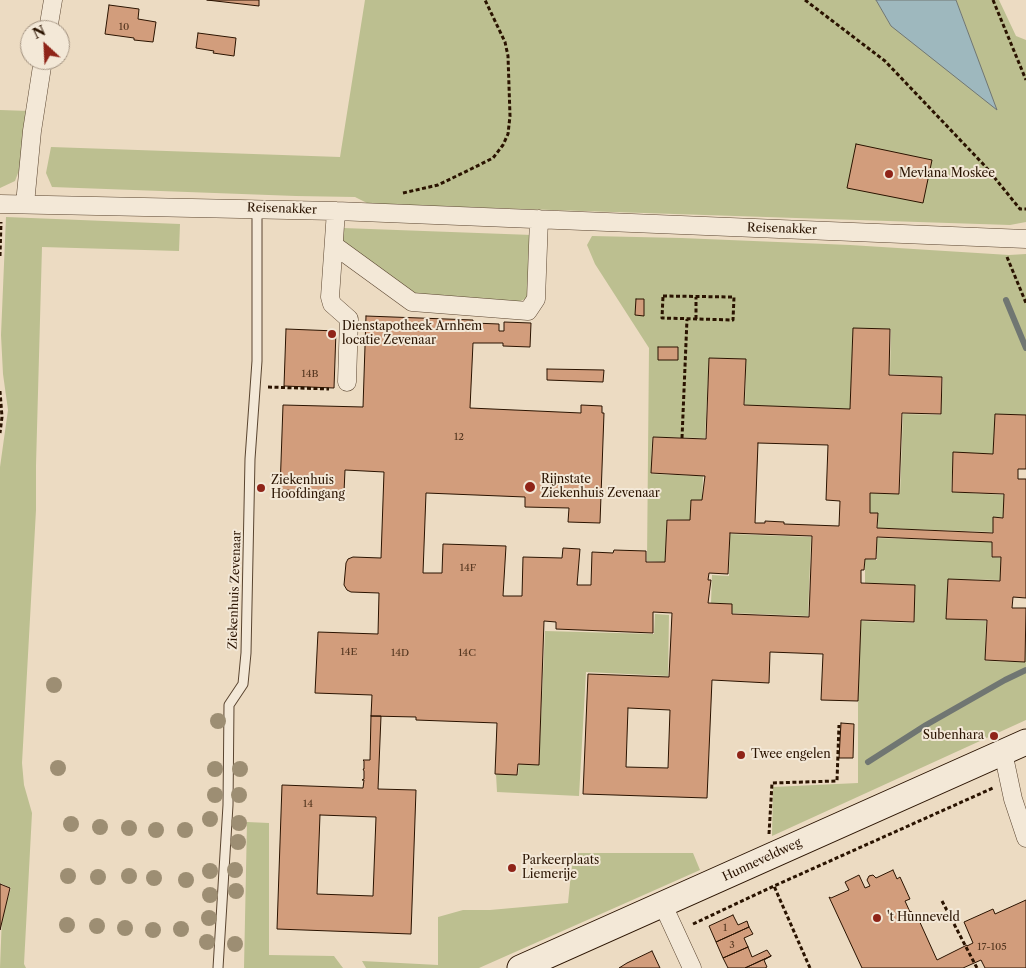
<!DOCTYPE html>
<style>
body{margin:0}
#map{position:relative;width:1026px;height:968px;overflow:hidden;background:#ecdbc2;font-family:"Libre Caslon Text",serif}
canvas{display:block}
.north{position:absolute;left:20px;top:20px;width:50px;height:50px;box-sizing:border-box;background:#f3e8d7;border:1px solid #a39381;border-radius:50%;rotate:335deg;font-size:14px;font-weight:700;line-height:20px;text-align:center;color:#2a1300}
.north::after{content:'';display:block;margin:auto;width:18px;height:22px;background:#8f2418;clip-path:polygon(50% 0,100% 100%,50% 72%,0 100%)}
</style>
<div id="map">
<canvas width="1026" height="968"></canvas>
<div class="north">N</div>
</div>
<script>
const context = document.querySelector('canvas').getContext('2d');
context.lineJoin = 'round';
function fillPath(path, color) { context.fillStyle = color; context.fill(path, 'evenodd'); }
const shape = rows => new Path2D(rows.map(r => 'M' + r).join(''));
function trace(path, color, width, dash) { context.strokeStyle = color; context.lineWidth = width; context.lineCap = dash ? 'butt' : 'round'; context.setLineDash(dash || []); context.stroke(path); }
function drawText(font, color, halo, rows, align = 'center') {
  context.font = font + ' "Libre Caslon Text",serif'; context.lineWidth = 4; context.setLineDash([]); context.textBaseline = 'middle'; context.strokeStyle = halo; context.fillStyle = color; for (const [text, x, y, turn = 0] of rows) {
    context.save(); context.translate(x, y); context.rotate((+turn || 0) * Math.PI / 180); context.textAlign = isNaN(turn) ? turn : align; if (halo) context.strokeText(text, 0, 0); context.fillText(text, 0, 0); context.restore();
  }
}
fillPath(shape([
 [365,0,876,0,891,26,968,32,956,0,999,0,1016,36,1026,40,1026,222,1010,225,369,204,355,197,296,196,52,187,46,173,51,147,340,157],
 [0,110,30,111,21,165,15,181,0,188],
 [6,217,180,224,179,251,42,247,36,465,36,510,22,763,24,785,32,813,24,964,26,968,0,968,2,916,11,888,0,883,0,467,8,410,3,374,1,335],
 [343,228,532,235,529,295,525,299,516,303,419,299,343,245],
 [592,236,681,238,850,245,1009,255,1026,254,1026,415,995,414,993,454,953,453,951,492,1004,495,1003,517,993,517,993,532,878,528,878,513,870,513,870,493,900,494,903,414,941,415,943,377,890,374,891,329,853,328,850,409,745,405,746,359,709,358,705,438,652,437,651,474,703,476,702,500,691,500,690,520,667,519,665,562,647,561,649,348,595,264,587,245],
 [730,534,811,537,808,616,732,613,732,604,711,603,712,575,729,576],
 [877,538,992,542,991,557,1001,558,1000,580,948,579,946,619,986,621,985,661,1025,662,1026,637,1026,720,772,836,773,787,858,783,858,701,861,621,914,623,915,585,865,583,865,559,877,560],
 [655,614,669,615,668,676,586,672,579,796,497,792,496,774,518,775,519,764,539,764,545,631,654,634],
 [247,822,269,823,269,955,334,956,343,968,244,968],
 [573,853,693,853,700,870,479,968,366,968,362,961,438,965,438,917,463,910,490,910,568,903]
]), '#bcbf90');
const water = shape([
 [876,0,956,0,997,110,891,26,876,0]
]);
fillPath(water, '#9eb8be');
trace(water, '#707672', 1);
trace(shape([
 [1006,300,1026,348],
 [868,762,926,725,1005,680,1026,670]
]), '#707672', 6);
const building = shape([
 [207,0,259,0,259,6,207,0],
 [109,5,139,9,138,19,156,22,153,42,134,40,134,38,105,34,109,5],
 [198,33,236,38,234,56,213,53,214,51,196,48,198,33],
 [856,144,932,160,923,203,847,188,856,144],
 [636,299,644,299,644,316,635,315,636,299],
 [366,316,473,320,473,323,499,324,499,331,504,331,504,322,531,323,530,347,503,346,503,343,473,343,470,408,581,413,581,405,602,406,602,413,604,413,600,523,568,522,569,508,525,507,525,497,426,493,423,573,442,573,443,544,506,546,503,596,522,596,523,557,562,558,563,548,580,549,577,585,591,585,592,552,613,553,614,550,646,551,646,562,665,562,667,520,690,520,691,500,702,500,705,476,651,473,653,437,706,439,709,358,746,359,744,405,850,409,853,328,890,329,889,375,942,377,941,414,902,413,899,494,870,493,870,513,878,513,877,528,993,533,993,517,1003,518,1004,494,952,492,953,452,993,454,995,414,1026,415,1026,469,1018,469,1018,479,1026,479,1026,598,1013,597,1012,608,1026,608,1025,662,985,660,987,620,946,619,948,579,1000,581,1001,557,992,557,992,542,877,537,876,559,865,559,864,570,861,570,861,583,915,585,914,622,861,620,858,701,821,700,823,654,770,652,769,683,712,680,707,798,583,794,588,674,669,677,672,613,653,612,653,633,556,629,556,622,544,621,539,765,518,764,517,775,495,774,497,723,416,720,416,717,371,716,372,695,315,693,318,632,378,634,379,593,351,592,347,590,344,585,346,563,348,559,353,557,381,558,384,472,345,470,344,492,280,490,283,405,363,407,366,316],
 [758,443,828,445,826,500,840,501,839,526,784,524,784,522,765,521,765,523,755,523,758,443],
 [730,533,812,536,809,617,732,614,732,604,708,603,711,580,708,580,709,573,728,574,730,533],
 [628,708,670,710,668,768,626,767,628,708],
 [286,329,336,331,334,388,284,386,286,329],
 [658,347,678,347,678,360,658,360,658,347],
 [547,369,604,370,603,382,547,380,547,369],
 [371,716,381,716,378,789,416,790,411,934,277,929,282,785,363,788,364,780,362,780,364,779,364,771,363,769,364,769,364,761,363,760,370,760,371,716],
 [320,815,376,817,373,896,317,894,320,815],
 [841,723,854,724,853,758,839,758,841,723],
 [893,870,897,879,900,877,910,899,905,901,910,912,911,911,915,919,918,918,937,960,967,945,967,946,973,943,964,922,993,909,995,914,1026,900,1026,968,985,968,981,960,963,968,862,968,829,897,831,898,849,890,845,882,859,875,865,888,870,886,867,880,869,876,873,875,876,878,893,870],
 [0,884,10,888,0,930,0,884],
 [733,915,738,925,747,921,749,927,716,942,709,926,733,915],
 [749,927,753,934,744,938,748,947,723,958,716,942,749,927],
 [748,947,752,957,767,950,771,956,745,968,728,968,723,958,748,947],
 [652,951,660,968,619,968,627,963,652,951],
 [771,956,764,960,767,967,765,968,745,968,771,956]
]);
fillPath(building, '#d29d7c');
trace(building, '#2a1300', 1);
const lane = shape([
 [218,968,228,805,229,705,243,684,246,653,250,459,257,361,257,209]
]);
const street = shape([
 [48,30,53,0],
 [0,204,336,211,1026,239],
 [25,204,32,131,43,60],
 [336,211,330,297,332,304,349,319,347,382],
 [335,246,412,302,528,311,536,299,539,219],
 [1003,752,1013,799,1026,838],
 [663,905,692,968]
]);
const secondary = shape([
 [520,968,1026,742]
]);
trace(lane, '#5a4530', 11);
trace(street, '#5a4530', 19);
trace(secondary, '#2a1300', 27);
trace(shape([
 [805,0,885,61,985,166,1020,209,1026,209],
 [993,0,1026,80],
 [403,193,438,185,471,169,493,158,503,145,508,134,510,116,508,56,505,42,485,0],
 [0,256,1,222],
 [1007,257,1026,303],
 [663,296,734,297,733,320,662,318,663,296],
 [696,319,696,297],
 [268,387,329,389],
 [0,391,2,417,0,433],
 [682,438,687,319],
 [769,834,772,783,837,781,839,725],
 [942,901,977,968],
 [693,924,774,886],
 [810,968,774,886,993,788]
]), '#2a1300', 3, [4, 2.5]);
trace(lane, '#f3e8d7', 9);
trace(street, '#f3e8d7', 18);
trace(secondary, '#f3e8d7', 25);
context.fillStyle = '#9d8e73';
for (const [x, y] of [
 [54,685],
 [218,721],
 [58,768],
 [215,769],
 [240,769],
 [215,795],
 [239,795],
 [210,819],
 [239,823],
 [71,824],
 [100,827],
 [129,828],
 [156,830],
 [185,830],
 [238,842],
 [235,870],
 [210,871],
 [68,876],
 [129,876],
 [98,877],
 [154,878],
 [186,880],
 [236,891],
 [210,895],
 [209,918],
 [67,925],
 [97,926],
 [125,928],
 [181,929],
 [153,930],
 [207,942],
 [235,944]
]) { context.beginPath(); context.arc(x, y, 8, 0, 2 * Math.PI); context.fill(); }
for (const [x, y, r, color] of [
 [889,174,5,"#8f2418"],
 [332,334,5,"#8f2418"],
 [530,487,6,"#8f2418"],
 [261,488,5,"#8f2418"],
 [994,736,5,"#8f2418"],
 [741,755,5,"#8f2418"],
 [512,868,5,"#8f2418"],
 [877,918,5,"#8f2418"]
]) { const dot = new Path2D(); dot.arc(x, y, r, 0, 2 * Math.PI); context.fillStyle = color; context.fill(dot); trace(dot, '#f3e8d7', 2); }
drawText('10px', '#54361f', null, [
 ["10",124,27],
 ["14B",310,374],
 ["12",459,437],
 ["14F",468,568],
 ["14E",349,652],
 ["14D",400,653],
 ["14C",467,653],
 ["14",308,804],
 ["1",725,928],
 ["3",732,945],
 ["17-105",992,947]
]);
drawText('12px', '#2a1300', '#f3e8d7', [
 ["Mevlana Moskee",899,174],
 ["Dienstapotheek Arnhem",342,327],
 ["locatie Zevenaar",342,341],
 ["Rijnstate",541,480],
 ["Ziekenhuis Zevenaar",541,494],
 ["Ziekenhuis",271,481],
 ["Hoofdingang",271,495],
 ["Subenhara",984,736,"right"],
 ["Twee engelen",751,755],
 ["Parkeerplaats",522,861],
 ["Liemerije",522,875],
 ["'t Hunneveld",887,918]
], 'left');
drawText('12px', '#2a1300', '#f3e8d7', [
 ["Reisenakker",282,209,2],
 ["Reisenakker",782,229,2],
 ["Ziekenhuis Zevenaar",235,590,-88],
 ["Hunneveldweg",762,860,-25]
]);
</script>
